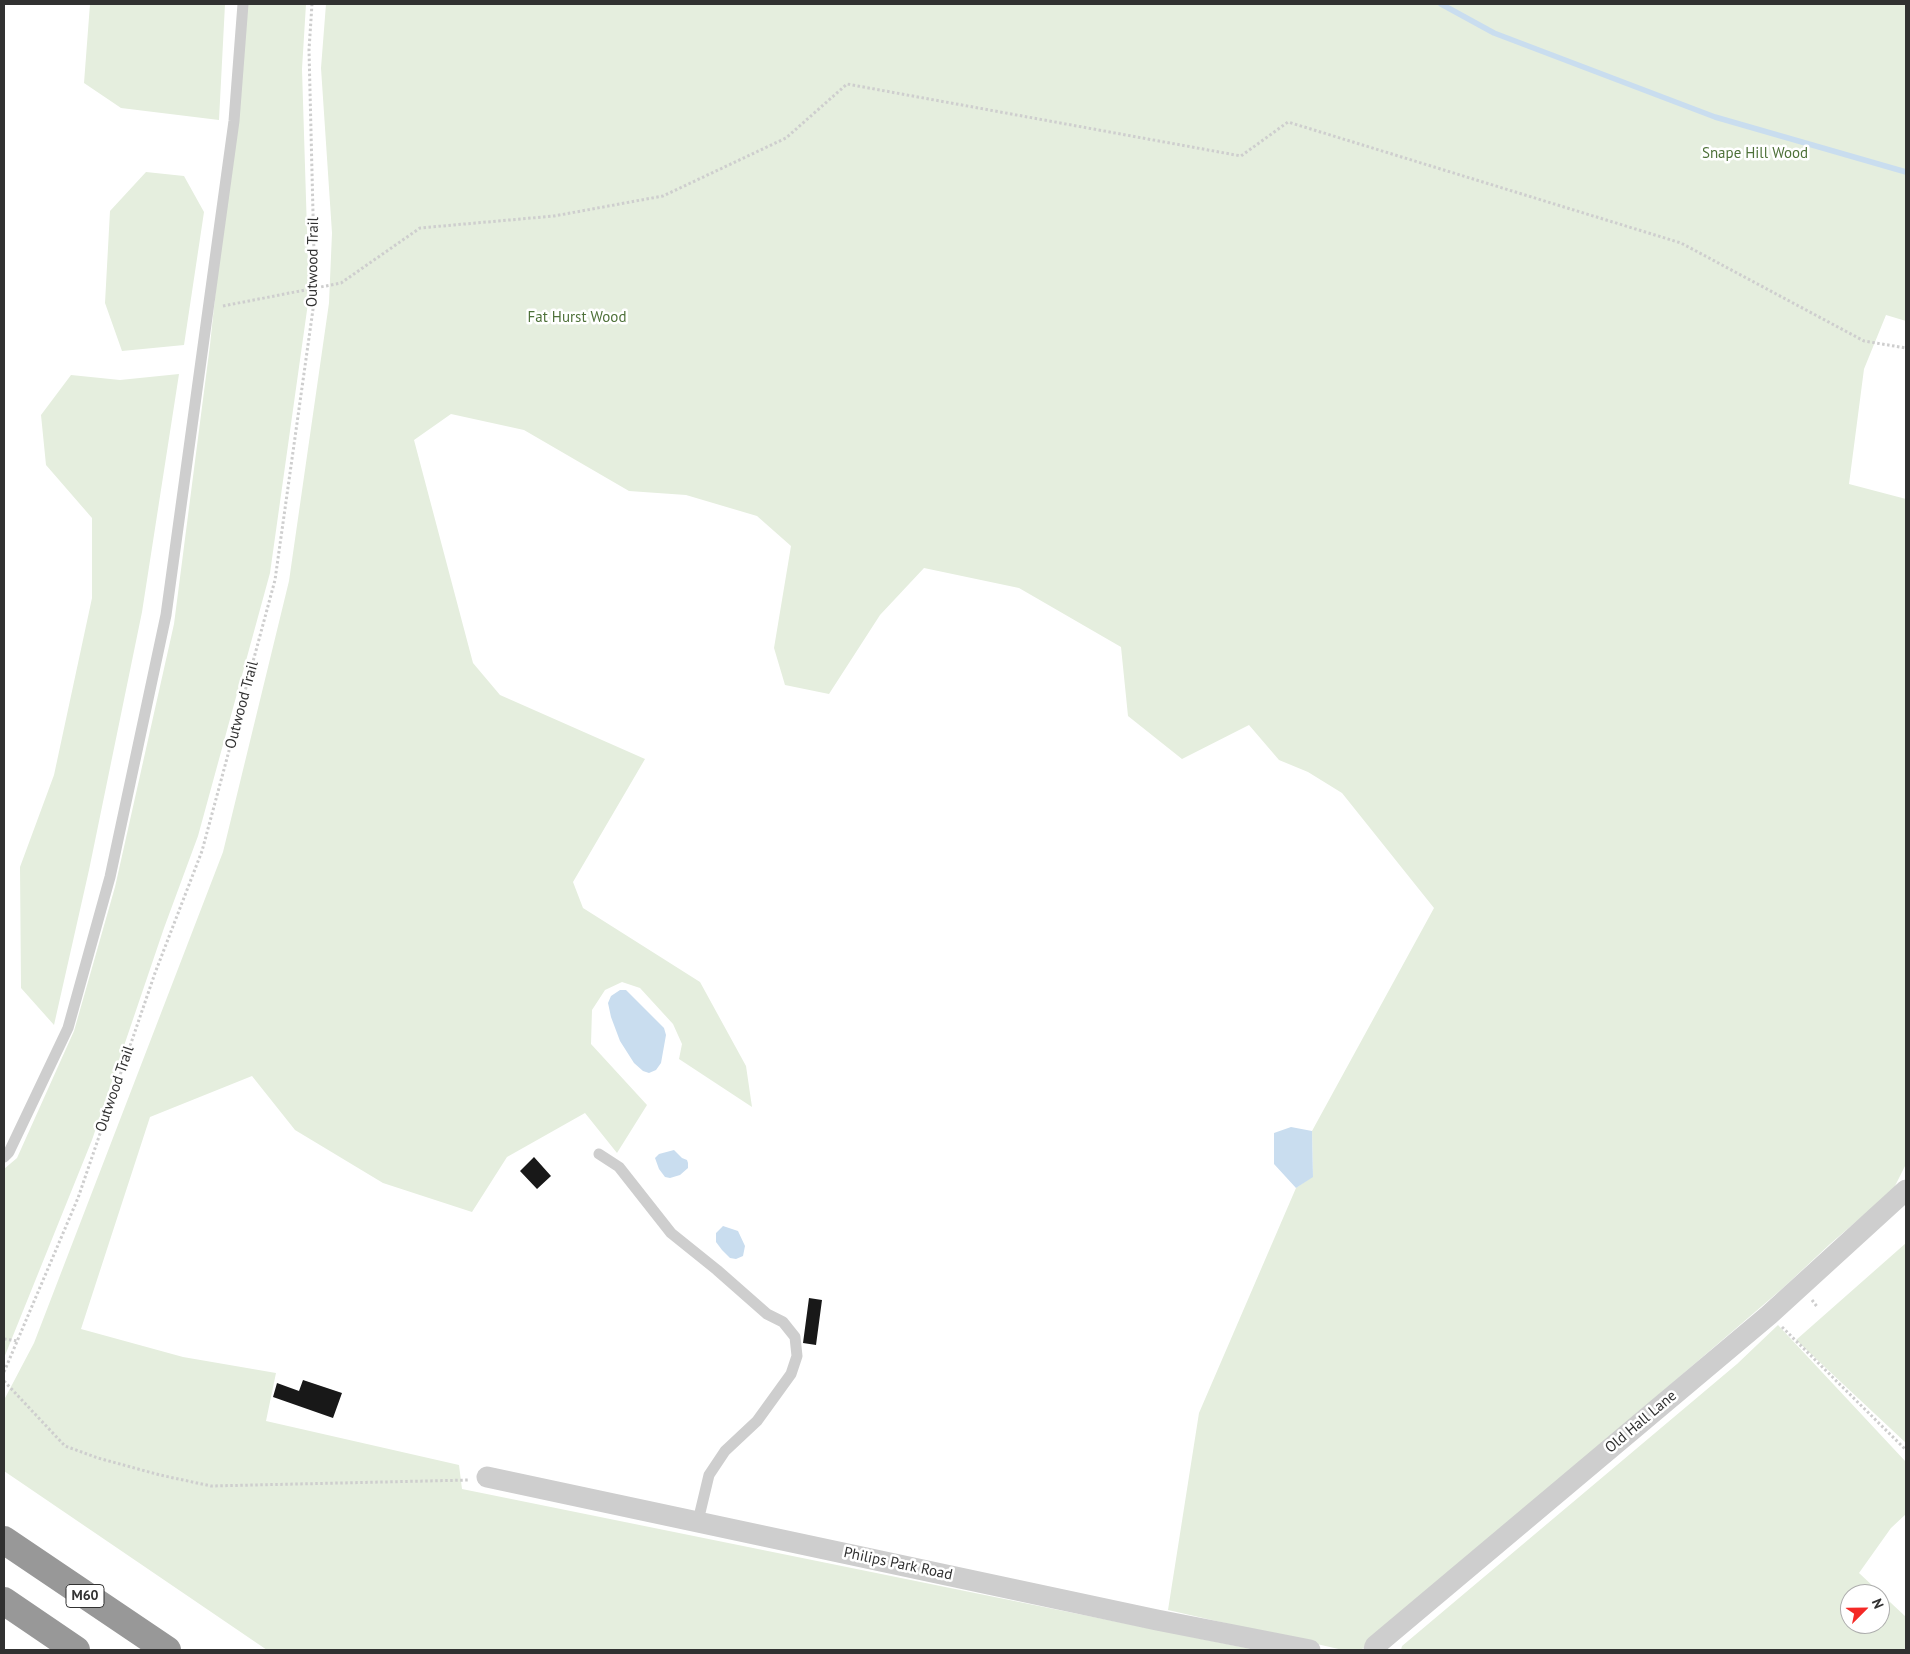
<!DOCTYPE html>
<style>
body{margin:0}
#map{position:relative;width:1910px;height:1654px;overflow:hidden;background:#fff;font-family:"PT Sans",sans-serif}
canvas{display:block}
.frame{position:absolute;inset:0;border:5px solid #313131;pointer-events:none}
.north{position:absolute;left:1840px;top:1584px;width:50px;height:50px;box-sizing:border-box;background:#fff;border:1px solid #adadad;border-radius:50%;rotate:67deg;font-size:14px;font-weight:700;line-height:20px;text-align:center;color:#313131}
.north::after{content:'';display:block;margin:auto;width:18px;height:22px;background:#f42926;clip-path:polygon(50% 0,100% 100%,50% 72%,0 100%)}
</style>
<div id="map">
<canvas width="1910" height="1654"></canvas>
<div class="frame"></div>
<div class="north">N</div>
</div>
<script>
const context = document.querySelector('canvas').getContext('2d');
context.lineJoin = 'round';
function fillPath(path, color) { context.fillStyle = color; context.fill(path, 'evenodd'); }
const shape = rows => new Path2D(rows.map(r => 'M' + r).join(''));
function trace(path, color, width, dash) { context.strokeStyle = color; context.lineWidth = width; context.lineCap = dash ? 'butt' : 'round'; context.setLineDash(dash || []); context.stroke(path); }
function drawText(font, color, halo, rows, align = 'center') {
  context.font = font + ' "PT Sans",sans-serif'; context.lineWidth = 5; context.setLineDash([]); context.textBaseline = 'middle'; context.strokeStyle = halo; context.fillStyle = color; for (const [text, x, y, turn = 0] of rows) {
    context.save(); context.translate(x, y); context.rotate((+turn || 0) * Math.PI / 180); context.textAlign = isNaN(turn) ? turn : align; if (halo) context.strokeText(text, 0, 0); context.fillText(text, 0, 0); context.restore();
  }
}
fillPath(shape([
 [90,4,225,4,219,120,121,108,84,83],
 [246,4,306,4,302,69,309,296,270,573,198,836,164,928,92,1140,4,1358,4,1169,17,1158,74,1031,115,887,174,624,210,345],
 [326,4,1906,4,1906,321,1886,315,1864,369,1849,484,1906,499,1906,1164,1893,1190,1830,1244,1783,1288,1361,1650,1343,1650,1168,1610,1199,1413,1296,1188,1313,1176,1312,1131,1434,908,1342,793,1308,772,1279,760,1249,725,1182,759,1128,716,1121,647,1019,588,924,568,880,615,829,694,785,685,774,648,791,546,757,516,686,495,629,491,524,430,451,414,414,440,473,663,500,695,645,759,573,882,583,908,700,982,746,1066,752,1107,679,1059,682,1044,673,1024,640,988,622,982,605,990,592,1010,591,1044,647,1105,617,1153,585,1113,507,1157,472,1212,383,1183,295,1130,252,1076,150,1117,81,1329,183,1357,276,1373,266,1421,459,1465,462,1489,1256,1650,267,1650,4,1471,4,1400,34,1343,223,852,289,581,329,303,332,233,321,68],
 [146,172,184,176,204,212,184,345,122,351,105,303,110,211],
 [179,374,142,612,89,870,54,1025,21,988,20,867,54,775,92,598,92,518,46,465,41,415,71,375,120,380],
 [1906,1243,1906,1443,1796,1340],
 [1778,1325,1906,1462,1906,1514,1891,1528,1859,1573,1906,1617,1906,1650,1401,1650,1402,1646,1737,1364],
 [1850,1594,1880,1594,1880,1624,1850,1624]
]), '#e5eede');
fillPath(shape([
 [620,990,626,990,664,1028,666,1035,661,1063,656,1070,649,1073,643,1071,634,1063,620,1041,611,1017,608,1003,611,996],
 [1291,1127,1312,1131,1313,1177,1296,1188,1274,1164,1274,1133],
 [674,1150,682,1158,687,1160,688,1163,688,1168,680,1175,670,1178,665,1177,659,1169,655,1158,659,1154],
 [723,1226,738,1231,745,1246,743,1256,736,1259,730,1258,722,1250,716,1242,716,1233]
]), '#c9ddef');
trace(shape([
 [1441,4,1494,33,1715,117,1906,172]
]), '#c9ddef', 5.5);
fillPath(shape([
 [534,1157,551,1176,537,1189,520,1171],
 [809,1298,822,1300,816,1345,803,1343],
 [303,1380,342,1393,333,1418,273,1397,277,1383,299,1391]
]), '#181818');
trace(shape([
 [223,306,341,283,420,228,554,216,663,196,786,138,847,84,1241,156,1288,122,1681,243,1864,341,1906,348],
 [1812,1300,1818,1308],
 [1782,1327,1906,1450],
 [4,1339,18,1341],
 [4,1372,78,1198,155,973,202,851,275,580,315,295,309,50,312,4],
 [4,1381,65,1446,98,1458,160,1475,211,1486,469,1480]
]), '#cecece', 3, [2.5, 2.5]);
trace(shape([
 [599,1154,619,1167,671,1233,717,1270,767,1314,783,1322,795,1337,797,1356,791,1374,757,1421,725,1451,709,1475,698,1521],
 [4,1157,9,1152,68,1028,110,877,166,615,234,121,243,4]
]), '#cecece', 11);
trace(shape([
 [487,1477,1157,1620,1310,1650],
 [1374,1650,1375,1646,1769,1315,1906,1190]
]), '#cecece', 21);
trace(shape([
 [4,1540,167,1650],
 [4,1601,76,1650]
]), '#989898', 28);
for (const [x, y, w] of [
 [85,1596,38]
]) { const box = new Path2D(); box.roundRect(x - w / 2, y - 11.5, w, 23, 4); context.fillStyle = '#fff'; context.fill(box); trace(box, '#313131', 1); }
drawText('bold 14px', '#313131', null, [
 ["M60",85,1596]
]);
drawText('15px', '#4e7139', '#fff', [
 ["Snape Hill Wood",1755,154],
 ["Fat Hurst Wood",577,318]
]);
drawText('15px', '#313131', '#fff', [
 ["Outwood Trail",313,262,-89],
 ["Outwood Trail",242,705,-75],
 ["Outwood Trail",115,1089,-71],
 ["Old Hall Lane",1641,1422,-40],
 ["Philips Park Road",898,1564,12]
]);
</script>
